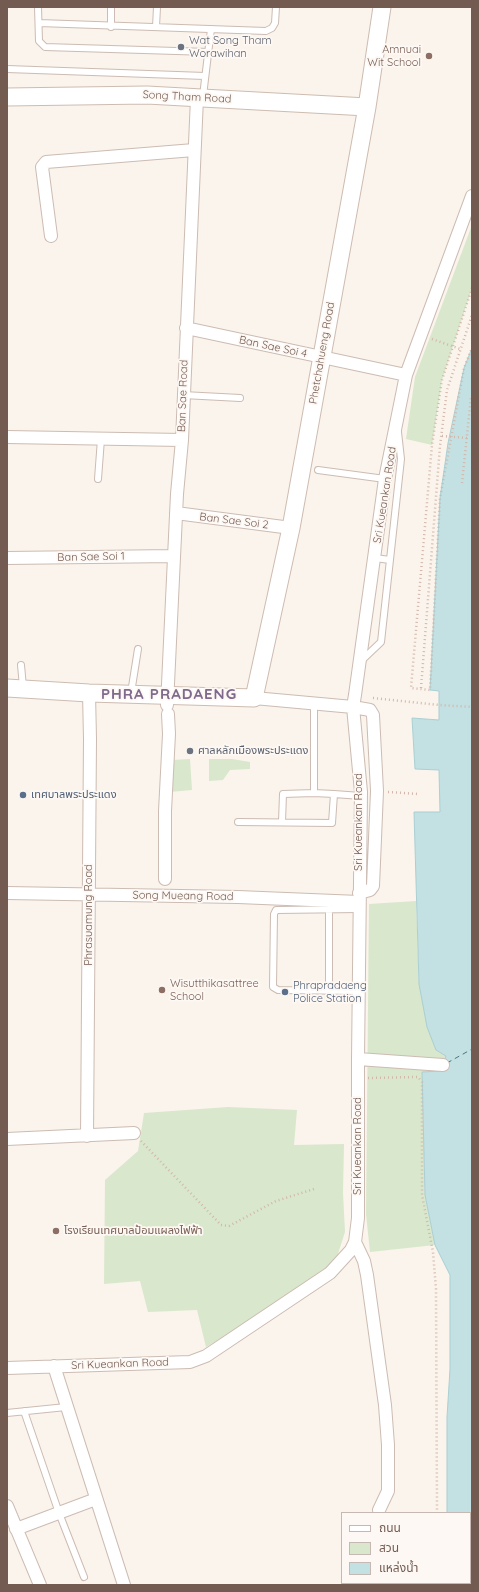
<!DOCTYPE html>
<meta charset="utf-8">
<style>
body{margin:0}
#map{position:relative;width:479px;height:1592px;overflow:hidden;background:#faf4ec;font-family:Quicksand,"Noto Sans Thai",sans-serif}
canvas{display:block}
.frame{position:absolute;inset:0;border:8px solid #735b52;pointer-events:none}
.legend{position:absolute;left:341px;top:1512px;width:130px;height:72px;box-sizing:border-box;background:#fdf8f3;border:1px solid #c6b9b3;margin:0;padding:5px 7px;list-style:none;font-size:12px;color:#735b52}
.legend li{display:flex;align-items:center;gap:8px;height:20px}
.legend b{width:20px;border:1px solid #c6b9b3}
</style>
<div id="map">
<canvas width="479" height="1592"></canvas>
<div class="frame"></div>
<ul class="legend">
<li><b style="height:5px;background:#fff"></b>ถนน</li>
<li><b style="height:11px;background:#d9e7cc"></b>สวน</li>
<li><b style="height:11px;background:#c3e0e2"></b>แหล่งน้ำ</li>
</ul>
</div>
<script>
const context = document.querySelector('canvas').getContext('2d');
context.lineJoin = 'round';
function fillPath(path, color) { context.fillStyle = color; context.fill(path, 'evenodd'); }
const shape = rows => new Path2D(rows.map(r => 'M' + r).join(''));
function trace(path, color, width, dash) { context.strokeStyle = color; context.lineWidth = width; context.lineCap = dash ? 'butt' : 'round'; context.setLineDash(dash || []); context.stroke(path); }
function drawText(font, color, halo, rows, align = 'center') {
  context.font = font + ' Quicksand,"Noto Sans Thai",sans-serif'; context.lineWidth = 3.5; context.setLineDash([]); context.textBaseline = 'middle'; context.strokeStyle = halo; context.fillStyle = color; for (const [text, x, y, turn = 0] of rows) {
    context.save(); context.translate(x, y); context.rotate((+turn || 0) * Math.PI / 180); context.textAlign = isNaN(turn) ? turn : align; if (halo) context.strokeText(text, 0, 0); context.fillText(text, 0, 0); context.restore();
  }
}
fillPath(shape([
 [472,225,472,288,442,380,432,445,406,439,415,377],
 [190,759,192,790,170,792,172,760],
 [209,759,232,759,250,762,250,769,230,770,223,780,209,781],
 [416,901,419,984,446,1056,440,1071,423,1072,425,1195,435,1245,370,1252,366,1214,369,904],
 [228,1107,297,1110,294,1145,344,1144,343,1193,345,1232,335,1263,258,1317,206,1347,197,1310,148,1312,140,1281,104,1284,105,1180,138,1151,144,1113]
]), '#d9e7cc');
const water = shape([
 [472,348,472,1585,448,1585,448,1583,470,1583,470,1513,447,1513,447,1417,450,1369,450,1275,435,1245,425,1195,422,1072,440,1071,446,1056,436,1050,427,1027,419,984,414,812,440,812,439,770,415,769,412,718,439,720,439,691,430,690,440,498,448,443,464,368,472,348]
]);
fillPath(water, '#c3e0e2');
trace(water, '#aacfd3', 1);
trace(shape([
 [447,1063,472,1049]
]), '#4a777c', 1, [5, 4]);
const lane = shape([
 [38,7,39,41,45,47,209,52],
 [111,7,111,27],
 [39,23,266,31,272,28,275,23,276,7],
 [156,27,157,7],
 [7,69,205,76],
 [203,96,211,29],
 [183,395,240,398],
 [318,470,385,479],
 [98,479,101,439],
 [375,558,390,560],
 [361,661,381,642,401,459,398,432],
 [21,665,23,687],
 [131,693,138,649],
 [314,793,334,794],
 [238,822,332,823,334,794,361,796],
 [282,822,283,794,314,793,314,702],
 [329,909,329,991],
 [358,991,278,990,273,987,274,914,276,910,359,909],
 [24,1411,59,1513,84,1577],
 [7,1413,66,1407]
]);
const street = shape([
 [51,236,42,167,46,162,194,150],
 [186,328,406,375],
 [7,437,182,440],
 [176,513,291,528],
 [7,558,174,556],
 [254,698,353,707,370,710,373,715,377,791,373,886,370,890,359,893],
 [167,705,177,494,182,440,197,98],
 [165,879,165,811,169,734,168,714],
 [7,893,238,897,359,902],
 [358,1059,443,1065],
 [87,1136,90,739,89,693],
 [7,1139,134,1133],
 [355,1242,364,1261,367,1275,385,1405,388,1445,388,1491,379,1510],
 [54,1366,124,1585],
 [7,1368,190,1362,206,1356,330,1273,351,1250,355,1242,358,1218,358,1059,361,792,353,707,355,695,385,479,406,375,472,196],
 [7,1506,40,1585],
 [16,1529,96,1499]
]);
const secondary = shape([
 [7,97,147,95,367,107],
 [7,688,89,693,254,698,291,528,367,107,382,7]
]);
trace(lane, '#ccbcb3', 8);
trace(street, '#ccbcb3', 14);
trace(secondary, '#cebcb1', 19);
trace(shape([
 [472,288,442,380,432,445,411,688,430,690,440,498,464,368,472,348],
 [432,339,460,349],
 [442,436,467,438],
 [462,483,471,397],
 [421,688,440,446,447,390,472,315],
 [373,698,439,705,472,707],
 [388,792,418,794],
 [368,1078,418,1077,422,1082,422,1195,433,1252,436,1289,437,1513],
 [141,1141,221,1225,229,1226,276,1201,314,1189],
 [438,1583,438,1585]
]), '#d2b7aa', 2.5, [1, 3]);
trace(lane, '#fff', 6);
trace(street, '#fff', 12);
trace(secondary, '#fff', 17);
for (const [x, y, r, color] of [
 [181,47,4,"#6b7280"],
 [429,56,4,"#8d6e63"],
 [190,751,4,"#6b7280"],
 [23,795,4,"#5c6f8a"],
 [162,990,4,"#8d6e63"],
 [285,992,4,"#5c6f8a"],
 [56,1231,4,"#8d6e63"]
]) { const dot = new Path2D(); dot.arc(x, y, r, 0, 2 * Math.PI); context.fillStyle = color; context.fill(dot); trace(dot, '#fdf8f3', 1.5); }
drawText('11px', '#5b616d', '#fdf8f3', [
 ["Wat Song Tham",189,41],
 ["Worawihan",189,54],
 ["ศาลหลักเมืองพระประแดง",198,751]
], 'left');
drawText('11px', '#785e54', '#fdf8f3', [
 ["Amnuai",421,50,"right"],
 ["Wit School",421,63,"right"],
 ["Wisutthikasattree",170,984],
 ["School",170,997],
 ["โรงเรียนเทศบาลป้อมแผลงไฟฟ้า",64,1231]
], 'left');
drawText('11px', '#735b52', '#fdf8f3', [
 ["Song Tham Road",187,97,3],
 ["Ban Sae Soi 4",273,347,12],
 ["Phetchahueng Road",322,353,-80],
 ["Ban Sae Road",183,396,-88],
 ["Sri Kueankan Road",385,495,-81],
 ["Ban Sae Soi 2",234,521,7],
 ["Ban Sae Soi 1",91,557,-1],
 ["Sri Kueankan Road",359,822,-90],
 ["Song Mueang Road",183,896,1],
 ["Phrasuamung Road",89,915,-90],
 ["Sri Kueankan Road",358,1146,-90],
 ["Sri Kueankan Road",120,1364,-2]
]);
drawText('11px', '#4e5e75', '#fdf8f3', [
 ["เทศบาลพระประแดง",31,795],
 ["Phrapradaeng",293,986],
 ["Police Station",293,999]
], 'left');
context.letterSpacing = '1px';
drawText('bold 15px', '#7f6a8e', '#fdf8f3', [
 ["PHRA PRADAENG",169,694]
]);
context.letterSpacing = '0px';
</script>
